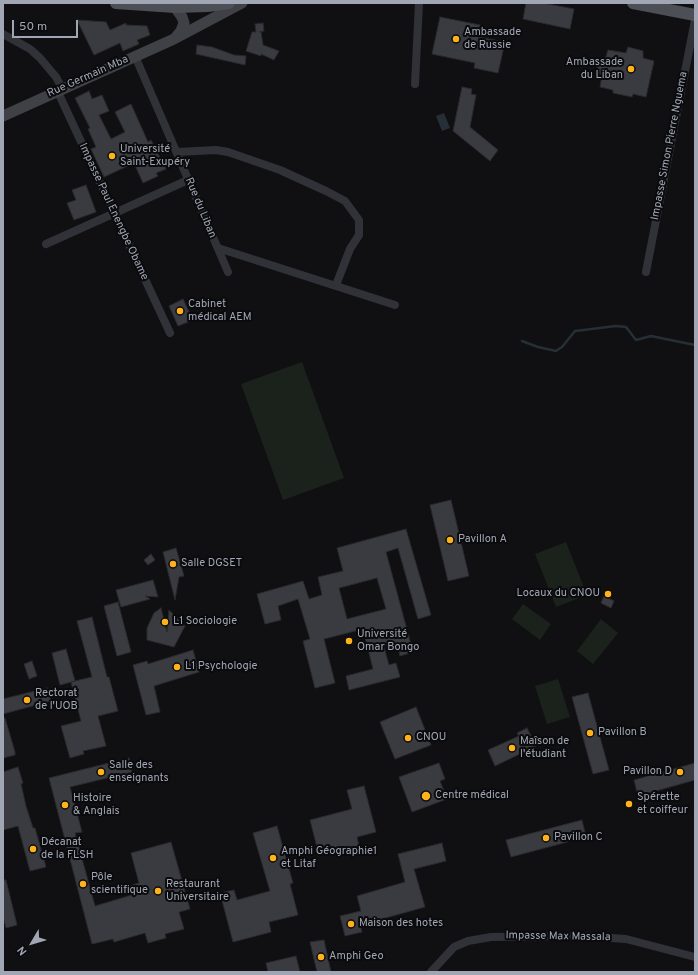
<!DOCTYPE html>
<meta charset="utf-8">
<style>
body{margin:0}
#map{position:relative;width:698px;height:975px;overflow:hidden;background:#101012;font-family:Overpass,sans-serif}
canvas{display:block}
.frame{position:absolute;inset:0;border:4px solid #a0a6b4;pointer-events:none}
.north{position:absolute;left:12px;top:923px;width:40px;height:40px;-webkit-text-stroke:3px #0b0b0d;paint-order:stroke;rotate:232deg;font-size:11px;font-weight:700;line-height:16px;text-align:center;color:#a0a6b4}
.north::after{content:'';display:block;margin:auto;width:14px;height:18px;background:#a0a6b4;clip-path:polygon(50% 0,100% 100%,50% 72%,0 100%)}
.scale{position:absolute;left:12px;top:20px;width:66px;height:18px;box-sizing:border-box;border:2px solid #a0a6b4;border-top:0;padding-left:5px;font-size:12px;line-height:14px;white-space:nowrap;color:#a0a6b4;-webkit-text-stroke:3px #0b0b0d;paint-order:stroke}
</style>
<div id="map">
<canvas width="698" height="975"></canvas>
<div class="frame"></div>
<div class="north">N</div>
<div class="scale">50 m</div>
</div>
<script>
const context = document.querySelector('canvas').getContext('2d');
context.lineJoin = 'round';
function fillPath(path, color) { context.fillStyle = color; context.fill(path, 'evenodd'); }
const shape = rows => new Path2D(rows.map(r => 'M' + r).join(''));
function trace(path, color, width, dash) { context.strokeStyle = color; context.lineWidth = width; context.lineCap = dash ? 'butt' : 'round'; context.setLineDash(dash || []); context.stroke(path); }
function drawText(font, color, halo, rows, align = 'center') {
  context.font = font + ' Overpass,sans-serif'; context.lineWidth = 4; context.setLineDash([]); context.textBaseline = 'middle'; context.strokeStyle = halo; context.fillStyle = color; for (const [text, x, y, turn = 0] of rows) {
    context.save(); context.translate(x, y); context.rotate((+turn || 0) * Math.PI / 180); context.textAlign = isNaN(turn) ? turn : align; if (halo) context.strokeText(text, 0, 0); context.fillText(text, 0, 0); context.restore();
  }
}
fillPath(shape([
 [302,362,344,478,283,500,241,384],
 [566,542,587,595,556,607,535,554],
 [523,604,551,624,540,640,512,619],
 [601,619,618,633,593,664,577,651],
 [558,679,570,717,547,724,535,686]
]), '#1a221b');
fillPath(shape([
 [444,113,450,128,442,131,436,116]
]), '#262f36');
trace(shape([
 [522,341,538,347,556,351,562,347,575,331,616,326,626,327,636,340,651,336,695,345]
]), '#262f36', 2.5);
const building = shape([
 [526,3,543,3,574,9,570,29,523,19,526,3],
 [440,17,480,25,478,37,505,42,498,73,474,68,475,63,432,54,440,17],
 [77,20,106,22,110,30,126,23,126,25,147,26,150,35,137,40,139,44,123,51,120,43,94,55,77,20],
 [263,23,264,31,259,32,261,32,263,45,279,51,274,60,261,54,261,56,246,51,252,32,256,32,255,24,263,23],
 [197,45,212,47,234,55,246,56,245,65,196,54,197,45],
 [628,47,643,51,643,58,654,61,646,97,633,94,632,97,613,93,613,90,600,87,602,76,598,73,597,67,601,61,605,60,608,50,626,53,628,47],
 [462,87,472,89,471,94,476,95,470,127,498,150,490,161,453,131,462,87],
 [89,91,92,99,102,95,109,111,99,115,111,139,125,132,115,112,131,104,148,142,151,140,166,169,156,173,158,176,143,183,134,163,104,177,91,149,96,147,88,129,90,128,75,98,89,91],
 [86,185,96,212,74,220,67,203,76,200,72,190,86,185],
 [183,299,193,320,178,326,169,306,183,299],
 [451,500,469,576,448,581,430,505,451,500],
 [406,529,431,615,418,619,398,548,386,552,413,652,400,656,397,644,384,647,389,665,396,663,400,677,349,690,346,676,373,669,363,629,324,639,335,683,315,688,303,641,310,639,298,599,278,606,281,620,265,624,257,594,303,581,309,599,322,595,318,577,343,571,337,548,406,529],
 [377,578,386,609,347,619,339,588,377,578],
 [176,548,184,576,179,577,175,600,163,552,176,548],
 [151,554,155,560,148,565,144,560,151,554],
 [153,580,158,597,145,596,150,599,121,607,116,590,153,580],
 [604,596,614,601,611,608,601,603,604,596],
 [118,602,131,652,117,656,104,606,118,602],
 [161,608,167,632,169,610,185,626,174,647,147,640,147,628,154,613,161,608],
 [92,617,107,677,109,677,118,711,98,716,106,746,83,751,84,754,70,758,61,726,81,721,71,682,92,677,77,621,92,617],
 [66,649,75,681,60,685,52,653,66,649],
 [193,650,199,672,154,686,160,712,146,715,133,665,147,661,148,664,193,650],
 [32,661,37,676,29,679,24,664,32,661],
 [47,688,51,701,3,714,3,699,47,688],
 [588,693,609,770,593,774,572,697,588,693],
 [416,707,431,745,395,759,380,722,416,707],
 [3,718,5,718,15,752,15,755,3,758,3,718],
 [527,728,536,746,495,766,488,750,519,736,517,733,527,728],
 [129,758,132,772,70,787,82,832,75,833,95,906,132,895,129,886,139,883,131,853,171,842,190,909,179,912,184,929,165,934,166,938,148,943,145,933,114,942,113,939,92,944,49,778,129,758],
 [439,763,445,779,440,781,447,799,412,812,399,777,439,763],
 [695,763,695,780,638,796,634,780,695,763],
 [18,767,23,783,21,784,26,806,33,828,35,828,46,867,30,871,18,826,3,830,3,772,18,767],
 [364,786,376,832,357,837,360,850,349,853,348,848,319,855,310,820,352,809,347,790,364,786],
 [582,820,586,837,511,857,506,840,582,820],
 [277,826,293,883,290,884,298,915,269,922,271,932,233,942,220,893,234,890,237,900,270,891,253,833,277,826],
 [442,843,446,861,414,869,425,907,360,925,362,932,345,936,340,916,361,911,357,896,405,882,398,854,442,843],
 [3,880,6,880,17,925,6,928,3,917,3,880],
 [324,940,331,972,317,972,310,942,324,940],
 [296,956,300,972,268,972,266,963,296,956]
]);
fillPath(building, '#3a3b40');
trace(building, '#2a2a2e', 1);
trace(shape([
 [3,34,30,49,40,58,56,77,62,88],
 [135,56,228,272],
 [415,84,419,3],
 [57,90,170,333],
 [177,152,216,150,228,152,280,170,326,191,345,201,359,220,359,235,350,249,336,285],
 [46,244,188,180],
 [218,248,395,305],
 [646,272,695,20],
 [431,972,454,947,468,941,491,937,581,936,626,939,695,957]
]), '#313237', 8);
trace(shape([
 [175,7,182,17,184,23,181,31,176,37],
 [3,116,174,39,242,3]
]), '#3f4147', 11);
trace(shape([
 [116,3,175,7,208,6,229,3],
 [633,3,695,15]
]), '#4d4f57', 12);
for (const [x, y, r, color] of [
 [456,39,4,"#ffb31b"],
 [631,69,4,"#ffb31b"],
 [112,156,4,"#ffb31b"],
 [180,311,4,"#ffb31b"],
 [450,540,4,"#ffb31b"],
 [173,564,4,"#ffb31b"],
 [608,594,4,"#ffb31b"],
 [165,622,4,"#ffb31b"],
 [349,641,4,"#ffb31b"],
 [177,667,4,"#ffb31b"],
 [27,700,4,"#ffb31b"],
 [590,733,4,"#ffb31b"],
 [408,738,4,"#ffb31b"],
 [512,748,4,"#ffb31b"],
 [101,772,4,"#ffb31b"],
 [680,772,4,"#ffb31b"],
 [426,796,5,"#ffb31b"],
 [629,804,4,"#ffb31b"],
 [65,805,4,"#ffb31b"],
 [546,838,4,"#ffb31b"],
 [33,849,4,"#ffb31b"],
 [273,858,4,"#ffb31b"],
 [83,884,4,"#ffb31b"],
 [158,891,4,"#ffb31b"],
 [351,924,4,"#ffb31b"],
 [321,957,4,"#ffb31b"]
]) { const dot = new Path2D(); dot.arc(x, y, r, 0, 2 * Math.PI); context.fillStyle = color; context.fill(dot); trace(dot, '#0b0b0d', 1.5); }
drawText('11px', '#a0a6b4', '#0b0b0d', [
 ["Ambassade",464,33],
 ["de Russie",464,46],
 ["Ambassade",623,63,"right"],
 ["du Liban",623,76,"right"],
 ["Université",120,150],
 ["Saint-Exupéry",120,163],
 ["Cabinet",188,305],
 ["médical AEM",188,318],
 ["Pavillon A",458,540],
 ["Salle DGSET",181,564],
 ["Locaux du CNOU",600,594,"right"],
 ["L1 Sociologie",173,622],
 ["Université",357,635],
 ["Omar Bongo",357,648],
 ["L1 Psychologie",185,667],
 ["Rectorat",35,694],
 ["de l'UOB",35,707],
 ["Pavillon B",598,733],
 ["CNOU",416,738],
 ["Maîson de",520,742],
 ["l'étudiant",520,755],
 ["Salle des",109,766],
 ["enseignants",109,779],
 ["Pavillon D",672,772,"right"],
 ["Centre médical",435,796],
 ["Spérette",637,798],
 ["et coiffeur",637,811],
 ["Histoire",73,799],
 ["& Anglais",73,812],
 ["Pavillon C",554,838],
 ["Décanat",41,843],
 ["de la FLSH",41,856],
 ["Amphi Géographie1",281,852],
 ["et Litaf",281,865],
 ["Pôle",91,878],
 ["scientifique",91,891],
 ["Restaurant",166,885],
 ["Universitaire",166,898],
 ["Maison des hotes",359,924],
 ["Amphi Geo",329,957]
], 'left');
drawText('11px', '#a0a6b4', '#0b0b0d', [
 ["Rue Germain Mba",88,77,-24],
 ["Impasse Simon Pierre Nguema",670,146,-79],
 ["Rue du Liban",200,208,67],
 ["Impasse Paul Enengbe Obame",113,212,65],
 ["Impasse Max Massala",558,937,1]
]);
</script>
